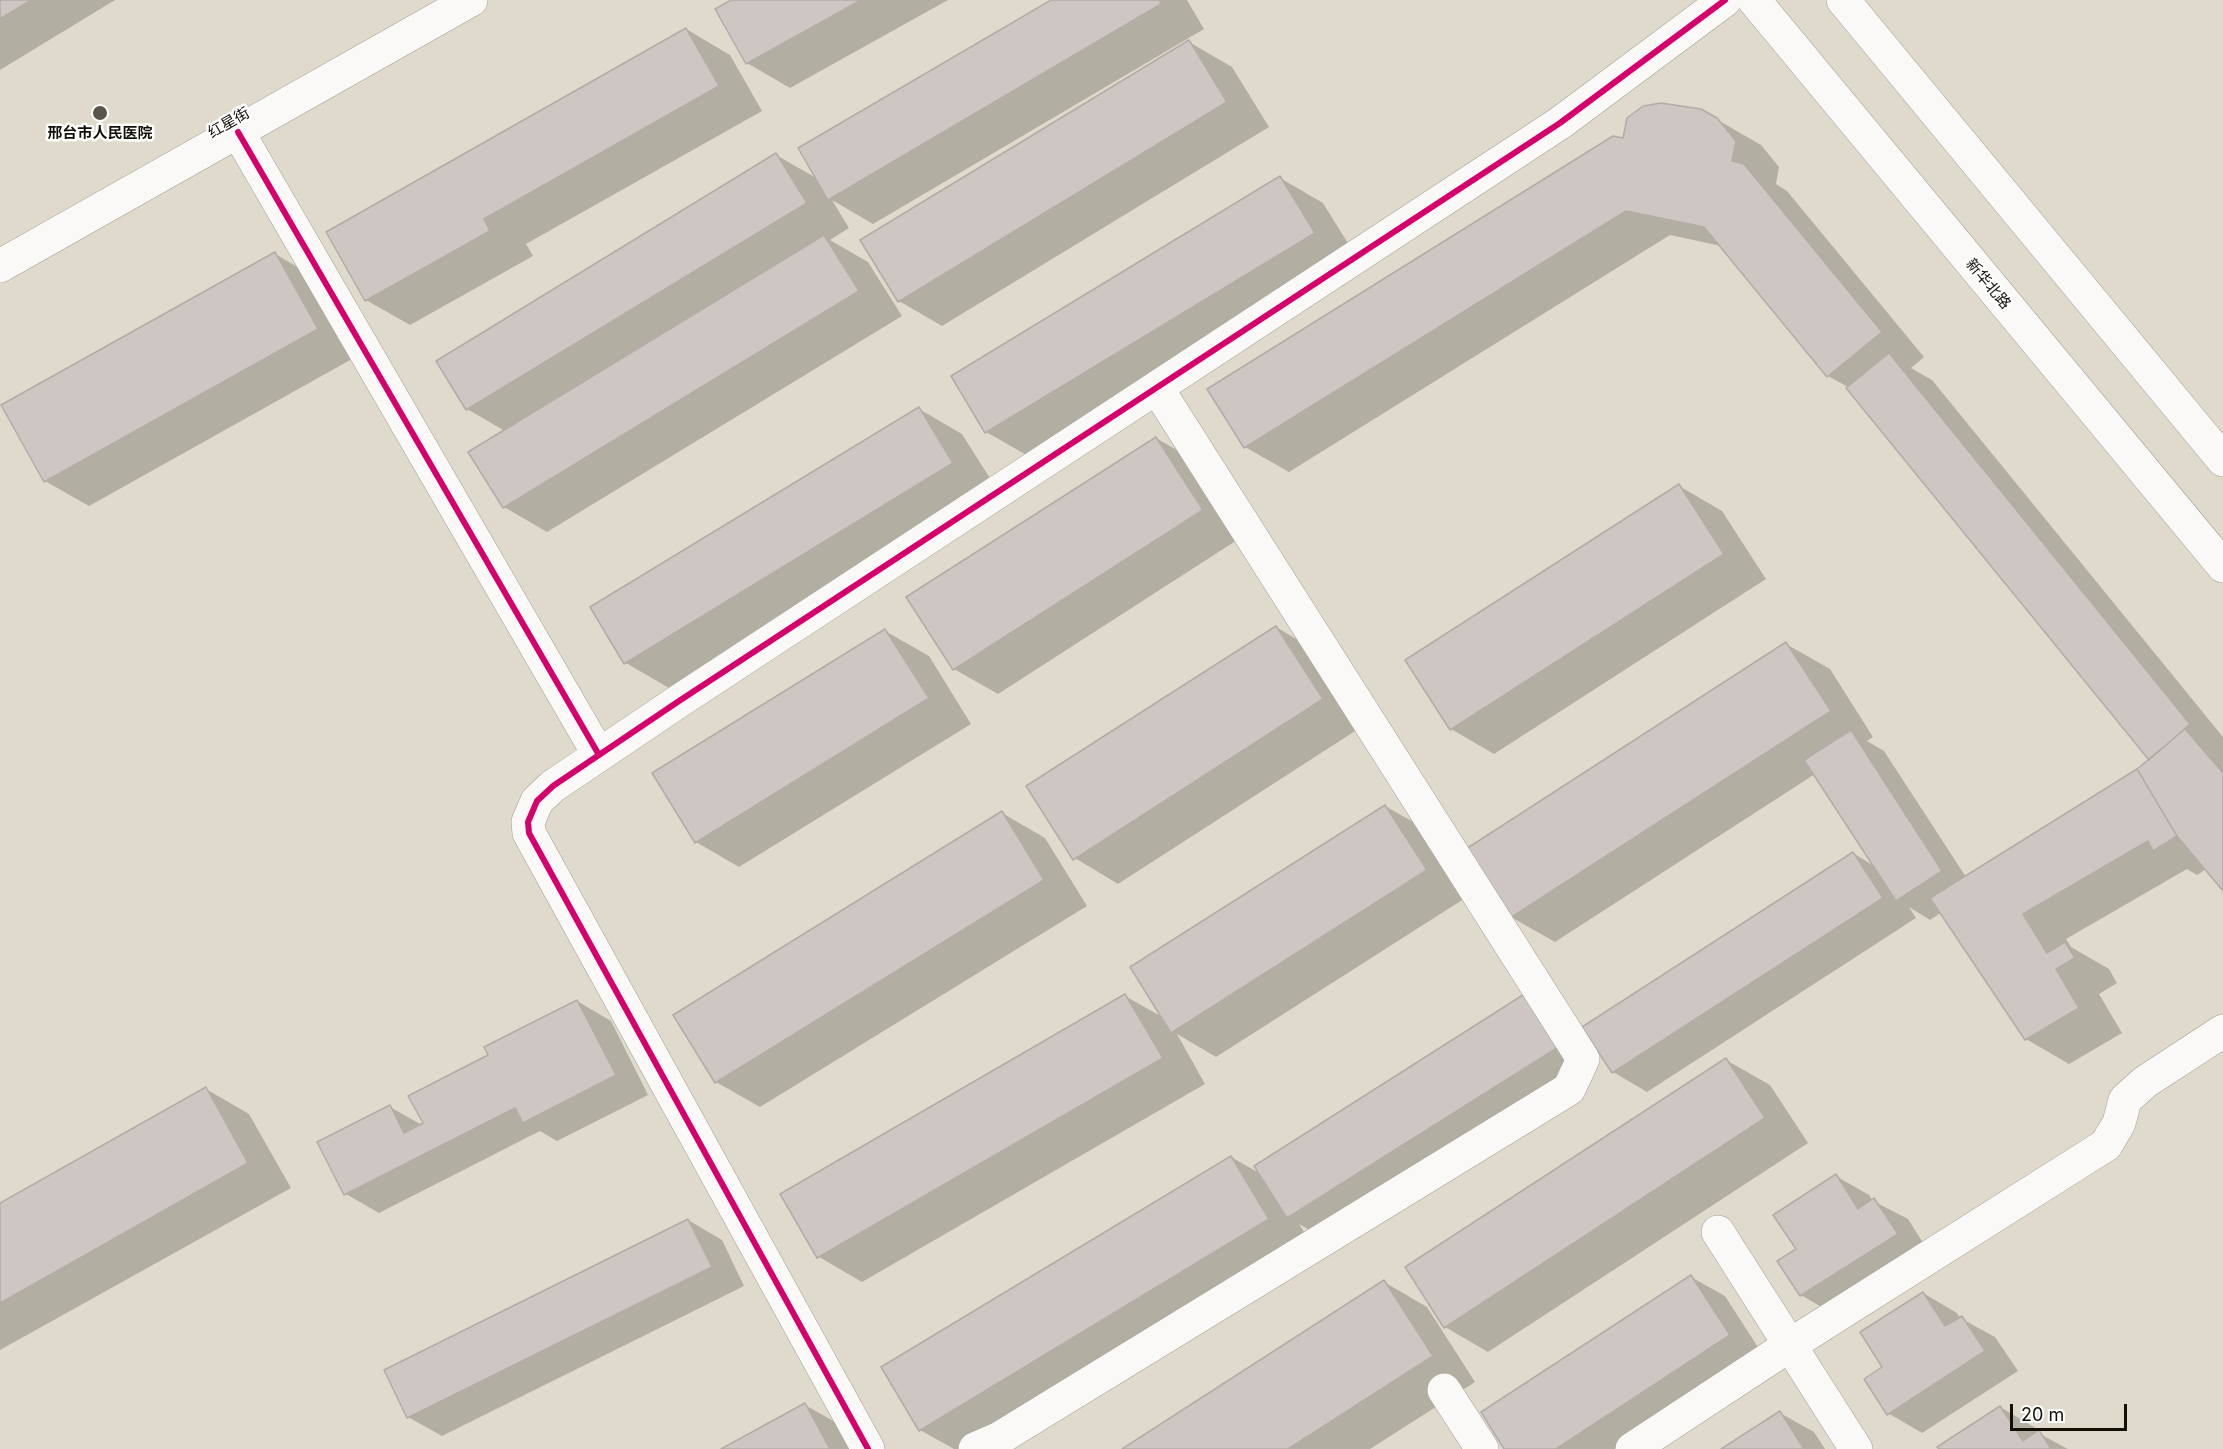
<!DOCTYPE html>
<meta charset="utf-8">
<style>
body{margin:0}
#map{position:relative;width:2223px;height:1449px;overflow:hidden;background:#dfdacb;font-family:Inter,sans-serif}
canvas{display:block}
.scale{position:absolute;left:2010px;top:1404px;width:117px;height:27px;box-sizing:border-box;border:3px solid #120f06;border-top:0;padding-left:8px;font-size:18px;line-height:21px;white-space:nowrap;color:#120f06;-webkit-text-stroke:4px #fff;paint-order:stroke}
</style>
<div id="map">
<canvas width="2223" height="1449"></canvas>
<div class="scale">20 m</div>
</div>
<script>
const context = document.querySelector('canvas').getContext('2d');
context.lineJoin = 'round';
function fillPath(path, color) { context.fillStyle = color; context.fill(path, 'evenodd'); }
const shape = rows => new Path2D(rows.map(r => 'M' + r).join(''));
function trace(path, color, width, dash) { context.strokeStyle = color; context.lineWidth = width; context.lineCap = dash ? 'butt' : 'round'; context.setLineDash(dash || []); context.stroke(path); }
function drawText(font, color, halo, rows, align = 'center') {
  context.font = font + ' Inter,"Noto Sans SC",sans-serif'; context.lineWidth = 5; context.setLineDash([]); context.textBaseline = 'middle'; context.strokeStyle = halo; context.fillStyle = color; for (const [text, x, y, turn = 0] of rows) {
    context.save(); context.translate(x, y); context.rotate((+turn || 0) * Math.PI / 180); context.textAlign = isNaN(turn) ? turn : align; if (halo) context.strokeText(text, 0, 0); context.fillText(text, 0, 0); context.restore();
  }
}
fillPath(shape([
 [0,0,115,0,0,70],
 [734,0,948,0,790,88,747,63],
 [1054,0,1187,0,1204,29,873,224,832,200,849,228,830,240,868,262,902,316,547,532,504,507,505,431,467,409,776,155,818,179],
 [686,29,730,55,762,111,526,244,533,256,410,325,366,300],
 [1189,42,1232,67,1269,127,942,326,899,301],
 [1716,119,1761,145,1779,167,1776,184,1787,191,1924,357,1911,368,1932,380,2223,737,2223,889,2206,869,2197,875,2187,869,2066,939,2071,947,2109,969,2117,983,2099,994,2122,1033,2069,1064,2026,1039,1942,912,1930,920,1909,907,1916,918,1647,1092,1613,1072,1584,1027,1853,853,1874,866,1815,774,1555,942,1511,917,1786,644,1830,669,1873,737,1867,741,1884,751,1966,877,2151,760,1848,387,1828,376,1721,246,1670,235,1289,472,1245,447,1624,140],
 [1280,178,1323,203,1357,258,1030,457,986,432,953,377],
 [275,254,318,279,361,354,89,506,45,481],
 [919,409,962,434,996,488,669,688,626,663],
 [1156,438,1199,463,1245,535,998,694,954,669,908,598],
 [1679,486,1722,511,1766,579,1494,754,1451,729],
 [1276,627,1320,653,1366,724,1118,884,1075,858],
 [885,631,929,656,971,724,739,867,696,842],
 [1385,806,1429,831,1470,895,1216,1057,1177,1034,1205,1084,862,1282,819,1257,1125,996,1164,1018],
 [1002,813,1045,838,1087,906,760,1107,716,1082,675,1015],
 [1526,995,1592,1065,1322,1237,1299,1224,1312,1245,973,1449,954,1449,920,1430,1231,1157,1261,1174],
 [577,1001,611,1021,648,1095,557,1141,540,1131,379,1213,346,1194,390,1107,422,1125,490,1055],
 [1726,1060,1770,1085,1808,1143,1488,1352,1445,1327],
 [206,1089,249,1114,291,1188,0,1350,0,1205],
 [1836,1176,1869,1195,1873,1201,1908,1219,1930,1254,1835,1315,1801,1295,1779,1261,1798,1250],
 [688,1220,722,1240,744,1286,442,1436,408,1417],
 [1691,1277,1725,1296,1763,1355,1619,1449,1506,1449],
 [1384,1282,1427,1307,1475,1382,1370,1449,1125,1449],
 [1923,1293,1957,1313,1960,1318,1995,1337,2018,1371,1922,1433,1888,1413,1884,1367],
 [805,1405,849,1430,859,1449,724,1449],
 [2000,1407,2034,1427,2038,1433,2068,1449,1941,1449],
 [1780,1413,1814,1432,1825,1449,1724,1449]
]), '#0003');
const building = shape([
 [0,0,31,0,0,19,0,0],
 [731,0,861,0,746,64,715,9,731,0],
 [1051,0,1159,0,1161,4,828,200,798,148,1051,0],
 [686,28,719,86,484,219,490,231,365,301,326,232,686,28],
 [1189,40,1227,102,898,302,860,240,1189,40],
 [1661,103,1701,109,1717,118,1736,141,1732,161,1744,164,1882,332,1827,377,1704,227,1626,211,1244,448,1207,389,1613,136,1623,138,1627,118,1643,106,1661,103],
 [776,153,807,203,466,410,436,361,776,153],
 [1280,176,1315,233,985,433,951,376,1280,176],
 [824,235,859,291,503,508,468,452,824,235],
 [275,252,318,329,44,482,1,405,275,252],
 [1889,353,2190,724,2149,760,1846,388,1889,353],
 [919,407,953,463,624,664,590,607,919,407],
 [1156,437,1203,510,953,670,906,597,1156,437],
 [1679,484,1724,554,1450,730,1405,660,1679,484],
 [1276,626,1323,699,1073,860,1026,786,1276,626],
 [885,629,929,698,695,843,652,773,885,629],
 [1786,642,1831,711,1510,918,1466,849,1786,642],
 [2185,729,2223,773,2223,891,2177,836,2137,769,2185,729],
 [1851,730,1942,871,1896,901,1804,760,1851,730],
 [2137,769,2177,836,2153,851,2148,841,2023,914,2047,953,2065,942,2075,958,2056,969,2079,1008,2025,1040,1930,898,2137,769],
 [1385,805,1427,870,1171,1033,1130,967,1385,805],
 [1002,811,1044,880,715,1083,673,1015,1002,811],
 [1853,852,1883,898,1612,1073,1582,1027,1853,852],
 [1526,993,1560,1046,1287,1218,1254,1166,1526,993],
 [1125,994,1163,1058,817,1258,780,1194,1125,994],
 [577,1000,616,1075,523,1123,515,1108,344,1195,317,1142,390,1105,404,1133,423,1123,408,1096,488,1055,484,1047,577,1000],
 [1726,1058,1765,1118,1444,1328,1405,1267,1726,1058],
 [206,1087,248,1163,0,1303,0,1203,206,1087],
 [1231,1156,1269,1219,919,1431,881,1367,1231,1156],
 [1836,1174,1858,1209,1874,1198,1898,1234,1800,1296,1777,1261,1796,1249,1773,1215,1836,1174],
 [688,1219,712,1267,407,1418,384,1370,688,1219],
 [1691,1275,1730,1335,1556,1449,1504,1449,1481,1412,1691,1275],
 [1384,1280,1433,1356,1288,1449,1122,1449,1384,1280],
 [1923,1292,1945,1326,1962,1316,1985,1351,1887,1415,1864,1379,1882,1367,1860,1332,1923,1292],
 [805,1403,830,1449,721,1449,805,1403],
 [2000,1406,2023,1441,2039,1430,2051,1449,1939,1449,1937,1447,2000,1406],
 [1780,1411,1804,1449,1721,1449,1780,1411]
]);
fillPath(building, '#cdc6c3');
trace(building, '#b2aca8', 1.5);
const minor = shape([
 [238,132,599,755],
 [0,266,471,0],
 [1718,1232,1856,1449],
 [1444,1390,1482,1449],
 [868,1449,529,833,528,822,537,801,553,786,679,701,1560,123,1725,0],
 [975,1449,998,1439,1569,1089,1583,1059,1157,388],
 [1632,1449,1790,1345,2106,1145,2119,1123,2125,1100,2145,1082,2223,1031]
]);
const major = shape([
 [1754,0,2223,566],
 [1843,0,2223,460]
]);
trace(minor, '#a19e92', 34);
trace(major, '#a19e92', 34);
trace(minor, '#faf9f7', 33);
trace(major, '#faf9f7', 33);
trace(shape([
 [238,132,599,755],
 [868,1449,529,833,528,822,537,801,553,786,679,701,1560,123,1725,0]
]), '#d6006c', 6);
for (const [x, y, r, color] of [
 [100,113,8,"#5a564b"]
]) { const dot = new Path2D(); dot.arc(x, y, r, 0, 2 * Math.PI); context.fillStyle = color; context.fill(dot); trace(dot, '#fff', 2); }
drawText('15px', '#120f06', '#fff', [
 ["红星街",229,123,-30],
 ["新华北路",1988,284,50]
]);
drawText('bold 15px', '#120f06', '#fff', [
 ["邢台市人民医院",100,133]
]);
</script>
